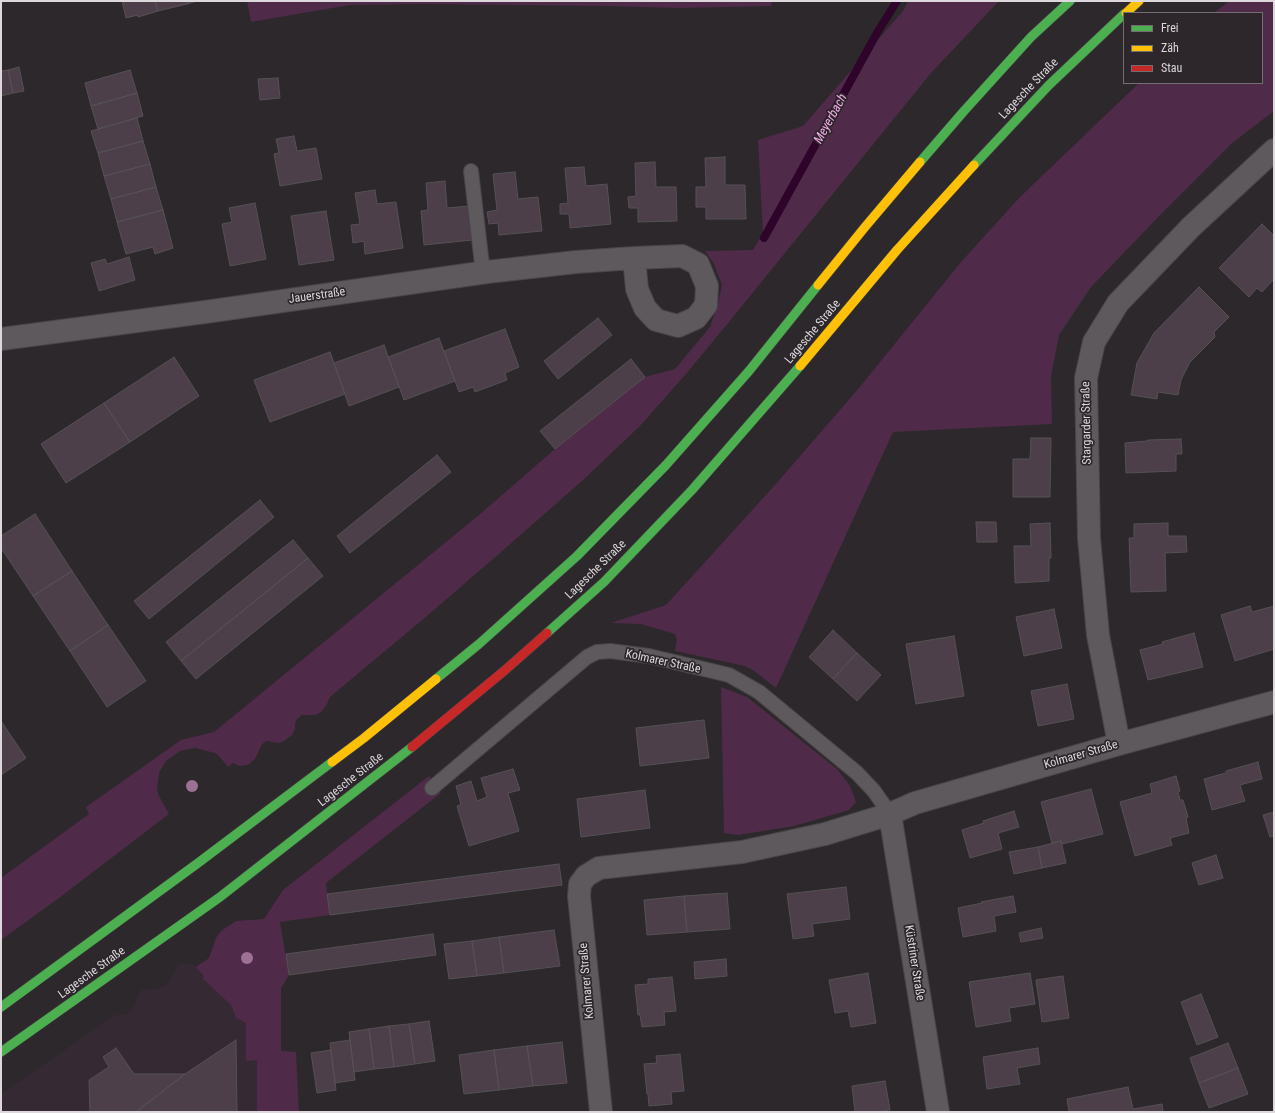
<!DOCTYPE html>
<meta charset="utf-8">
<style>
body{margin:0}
#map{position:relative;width:1275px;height:1113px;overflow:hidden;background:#2c282b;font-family:"Roboto Condensed",sans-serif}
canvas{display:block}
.frame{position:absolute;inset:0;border:2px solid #dcd8db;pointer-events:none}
.legend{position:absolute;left:1123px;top:12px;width:140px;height:72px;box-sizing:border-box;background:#2d272c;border:1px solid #736e72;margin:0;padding:5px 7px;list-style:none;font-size:12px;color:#dcd8db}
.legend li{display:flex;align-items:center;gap:8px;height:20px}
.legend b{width:20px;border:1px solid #736e72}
</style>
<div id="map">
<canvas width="1275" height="1113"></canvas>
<div class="frame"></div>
<ul class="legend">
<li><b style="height:5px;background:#4caf50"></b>Frei</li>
<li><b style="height:5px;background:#ffc107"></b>Zäh</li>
<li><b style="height:5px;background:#c62828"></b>Stau</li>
</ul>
</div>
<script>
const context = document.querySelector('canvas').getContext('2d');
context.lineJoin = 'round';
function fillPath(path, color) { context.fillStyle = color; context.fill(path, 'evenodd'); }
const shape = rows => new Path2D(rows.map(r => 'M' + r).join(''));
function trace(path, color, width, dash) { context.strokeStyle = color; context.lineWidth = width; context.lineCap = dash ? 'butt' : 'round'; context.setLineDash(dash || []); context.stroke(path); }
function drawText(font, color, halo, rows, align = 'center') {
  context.font = font + ' "Roboto Condensed",sans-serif'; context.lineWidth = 3.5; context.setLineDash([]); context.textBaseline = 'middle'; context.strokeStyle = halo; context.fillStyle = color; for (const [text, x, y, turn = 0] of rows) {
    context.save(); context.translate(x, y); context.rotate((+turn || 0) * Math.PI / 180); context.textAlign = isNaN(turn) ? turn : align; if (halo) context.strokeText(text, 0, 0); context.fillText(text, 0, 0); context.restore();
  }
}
fillPath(shape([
 [186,963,192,964,201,971,203,979,231,1005,236,1018,246,1023,246,1060,257,1060,257,1112,1,1112,1,1094,115,1015,126,1014,131,1011,135,1005,138,995,142,990,160,988,166,986,170,981,176,968,180,964]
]), '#352a33');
fillPath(shape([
 [247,1,772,1,771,6,679,8,606,6,425,4,350,5,251,22],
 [908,1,999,1,931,73,729,322,686,374,640,426,582,481,500,553,427,616,330,697,326,706,321,712,315,715,302,715,297,719,295,723,295,729,292,735,284,741,279,743,267,741,262,744,255,759,248,765,240,766,233,763,228,767,219,756,215,753,195,748,180,751,166,761,159,773,157,789,159,796,169,814,59,898,1,940,1,878,89,814,86,807,181,740,214,732,479,515,555,449,645,377,675,369,710,327,718,304,722,285,714,264,705,251,753,250,763,233,758,140,803,126,903,11],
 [1229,1,1274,1,1274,111,1231,144,1165,210,1091,287,1059,335,1051,377,1052,424,893,432,776,688,753,670,745,666,675,651,677,640,675,634,641,624,611,623,666,605,775,485,859,388,961,262,1019,198,1139,83,1262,83,1262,13,1214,13],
 [721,687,747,697,837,769,850,786,856,802,849,810,794,826,738,835,724,833],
 [429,776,441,793,326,883,330,915,280,922,289,975,281,988,281,1051,296,1052,299,1112,257,1112,257,1060,246,1061,246,1023,236,1018,231,1005,203,979,203,975,196,967,209,958,216,938,221,931,236,921,264,919,283,890]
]), '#4f2b49');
trace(shape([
 [764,238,877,33,897,1]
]), '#2e042a', 8);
const building = shape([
 [122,1,155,1,158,11,138,17,138,15,126,18,122,1],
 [155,1,186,1,187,4,158,11,155,1],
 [186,1,197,1,187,4,186,1],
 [19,67,24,91,13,93,8,70,19,67],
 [8,70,13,93,1,96,1,71,8,70],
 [130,70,137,93,91,106,85,83,130,70],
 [278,78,280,98,260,100,258,79,278,78],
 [137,93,143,116,98,129,91,106,137,93],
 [137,118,143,141,98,153,91,131,137,118],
 [294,136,297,151,316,148,322,179,280,186,274,154,279,153,276,139,294,136],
 [143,141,150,164,104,176,98,153,143,141],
 [725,157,725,185,745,185,746,219,706,219,706,207,696,207,696,187,706,187,705,158,725,157],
 [655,162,656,187,676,187,677,221,638,222,638,208,629,208,628,197,636,196,635,163,655,162],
 [150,164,156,187,111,199,104,176,150,164],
 [584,167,586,186,607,184,611,224,570,228,569,214,560,214,560,204,568,203,565,168,584,167],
 [515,172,518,199,538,197,542,231,499,235,498,223,489,224,487,212,497,210,493,174,515,172],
 [445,181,447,208,469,206,472,240,424,245,421,211,428,210,426,183,445,181],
 [156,187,163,210,117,222,111,199,156,187],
 [375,190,377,204,396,202,403,248,365,254,364,241,353,243,351,225,360,224,355,193,375,190],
 [255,203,266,259,230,266,222,224,232,222,229,208,255,203],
 [163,210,173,248,155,254,153,247,126,254,117,222,163,210],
 [326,211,334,260,299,265,291,216,326,211],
 [1262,224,1274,236,1274,279,1262,292,1257,288,1249,297,1219,268,1262,224],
 [129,257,135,280,99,291,91,263,105,259,107,264,129,257],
 [1199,287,1229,317,1214,332,1215,337,1190,362,1181,380,1178,395,1158,392,1157,399,1131,395,1137,363,1154,333,1199,287],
 [598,318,612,335,558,379,544,361,598,318],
 [505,329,519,367,505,373,507,380,475,392,473,387,459,392,444,351,505,329],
 [439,338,455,381,404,400,388,357,439,338],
 [384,345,399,387,349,406,334,363,384,345],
 [330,352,345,394,270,422,254,380,330,352],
 [174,357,199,396,130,442,104,403,174,357],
 [631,359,645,377,555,449,540,431,631,359],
 [104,403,130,442,66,483,41,444,104,403],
 [1031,438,1051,438,1050,497,1013,497,1013,459,1030,459,1031,438],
 [1181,439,1182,454,1176,454,1176,471,1126,473,1125,443,1147,441,1148,440,1181,439],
 [437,455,451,472,350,553,337,536,437,455],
 [260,500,274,517,149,619,134,601,260,500],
 [35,514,72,571,33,596,1,548,1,536,35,514],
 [976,522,996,522,997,542,977,542,976,522],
 [1050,523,1051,558,1049,558,1049,581,1015,583,1014,546,1031,546,1030,524,1050,523],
 [1168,523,1168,536,1186,536,1187,552,1165,553,1166,591,1131,592,1129,538,1134,538,1134,524,1168,523],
 [293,540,308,558,181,661,166,642,293,540],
 [308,558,323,576,196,679,181,661,308,558],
 [72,571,108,625,70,651,33,596,72,571],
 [1250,606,1252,612,1274,606,1274,649,1235,661,1221,615,1250,606],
 [1054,609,1062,648,1024,656,1016,617,1054,609],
 [108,625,146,681,107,707,70,651,108,625],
 [833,630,857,653,833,679,809,657,833,630],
 [1194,633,1203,667,1148,680,1140,650,1163,644,1162,642,1194,633],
 [954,636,964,696,916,704,906,644,954,636],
 [857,653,881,675,857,701,833,679,857,653],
 [1067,684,1074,719,1038,726,1031,691,1067,684],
 [704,720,709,758,640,766,636,728,704,720],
 [1,721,26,758,1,775,1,721],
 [1258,762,1262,779,1240,785,1245,801,1212,810,1204,779,1226,773,1226,771,1258,762],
 [513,769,520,790,508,793,519,831,469,846,457,806,461,805,456,786,471,781,477,801,487,797,481,778,513,769],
 [1176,776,1180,791,1178,792,1180,800,1183,800,1188,817,1186,818,1189,833,1170,838,1172,845,1135,856,1120,802,1152,793,1150,784,1176,776],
 [1091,789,1103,834,1062,844,1061,841,1052,843,1041,802,1091,789],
 [645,790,650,828,581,837,577,799,645,790],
 [1014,811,1019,827,998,833,1002,849,970,858,962,830,984,823,983,821,1014,811],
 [1274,812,1274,836,1270,837,1263,815,1274,812],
 [1061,841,1066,863,1042,868,1038,847,1061,841],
 [1038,847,1042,868,1014,874,1009,852,1038,847],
 [1216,855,1223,878,1199,885,1192,863,1216,855],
 [559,864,562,885,330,915,327,894,559,864],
 [846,887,850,919,812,924,814,936,793,939,787,894,846,887],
 [727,893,730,929,687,932,684,896,727,893],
 [684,896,687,932,647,935,644,900,684,896],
 [1013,896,1016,912,994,916,996,931,963,937,958,908,982,903,981,902,1013,896],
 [1041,928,1043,938,1021,942,1019,933,1041,928],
 [554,930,560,966,504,973,499,937,554,930],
 [433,934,436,955,289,975,286,954,433,934],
 [499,937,504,973,477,976,472,941,499,937],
 [472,941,477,976,449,979,444,944,472,941],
 [726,959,727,976,695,979,694,962,726,959],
 [868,973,876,1023,851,1027,848,1011,835,1013,829,980,868,973],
 [1030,973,1035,1004,1009,1008,1011,1021,976,1027,969,982,1030,973],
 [1063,976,1069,1018,1042,1022,1036,980,1063,976],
 [672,977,676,1011,664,1012,665,1025,642,1027,640,1015,638,1015,635,985,648,984,648,979,672,977],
 [1201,994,1218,1037,1197,1045,1181,1002,1201,994],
 [429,1021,435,1061,415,1064,409,1024,429,1021],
 [409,1024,415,1064,394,1067,389,1026,409,1024],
 [389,1026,394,1067,374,1069,369,1029,389,1026],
 [369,1029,374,1069,354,1072,349,1032,369,1029],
 [236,1040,237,1112,136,1112,185,1074,236,1040],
 [350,1040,355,1080,335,1083,330,1043,350,1040],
 [562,1042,567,1083,533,1086,527,1046,562,1042],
 [1228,1043,1238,1068,1199,1083,1190,1058,1228,1043],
 [527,1046,533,1086,499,1090,494,1050,527,1046],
 [116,1048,134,1074,185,1074,136,1112,90,1112,89,1080,109,1067,103,1057,116,1048],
 [1038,1048,1040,1064,1017,1068,1020,1084,987,1089,983,1057,1038,1048],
 [331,1050,336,1090,317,1093,311,1053,331,1050],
 [494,1050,499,1090,464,1094,459,1055,494,1050],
 [680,1054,684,1091,671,1092,672,1104,649,1106,648,1094,647,1094,644,1064,657,1063,656,1056,680,1054],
 [1238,1068,1248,1094,1209,1108,1199,1083,1238,1068],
 [885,1081,890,1110,875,1112,855,1112,852,1086,885,1081],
 [1128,1087,1133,1109,1162,1104,1163,1112,1069,1112,1067,1099,1128,1087]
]);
fillPath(building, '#4c3f4a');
trace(building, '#555154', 1);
const lane = shape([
 [471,171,483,273],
 [432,788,587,657,597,652,610,651,649,656,729,675,759,692,857,773,874,791,890,814]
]);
const street = shape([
 [1,339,205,312,487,272,576,262,634,258,682,256,698,264,707,286,706,305,696,318,678,326,656,320,645,308,637,289,634,258],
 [1119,744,1098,635,1089,538,1086,378,1094,342,1118,303,1191,227,1274,150],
 [890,814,938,1112],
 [601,1112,579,896,580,884,586,876,599,868,742,852,825,834,890,814,915,803,1119,744,1274,702]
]);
const fast = shape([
 [920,162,964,111,1031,37,1070,1],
 [974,165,1049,85,1124,14],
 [547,633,604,582,692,490,800,366],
 [436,679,479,644,577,556,666,465,749,371,818,285],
 [1,1007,198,863,332,762],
 [1,1052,220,897,412,747]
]);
const slow = shape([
 [1126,13,1139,1],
 [818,285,865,227,920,162],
 [800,366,897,250,974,165],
 [332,762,364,738,436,679]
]);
const jam = shape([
 [412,747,504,671,547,633]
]);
trace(lane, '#494548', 16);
trace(street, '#494548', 24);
trace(fast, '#494548', 10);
trace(slow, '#494548', 10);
trace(jam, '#494548', 10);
trace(lane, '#5d595c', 14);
trace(street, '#5d595c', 22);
trace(fast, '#4caf50', 9);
trace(slow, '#ffc107', 9);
trace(jam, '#c62828', 9);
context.fillStyle = '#9d7196';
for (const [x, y] of [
 [192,786],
 [247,958]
]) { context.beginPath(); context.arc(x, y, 6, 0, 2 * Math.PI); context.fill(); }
drawText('12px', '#dcd8db', '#2d272c', [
 ["Lagesche Straße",1029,89,-46],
 ["Jauerstraße",317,296,-8],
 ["Lagesche Straße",813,332,-50],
 ["Stargarder Straße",1087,423,-91],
 ["Lagesche Straße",596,570,-44],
 ["Kolmarer Straße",663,662,12],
 ["Kolmarer Straße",1081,755,-16],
 ["Lagesche Straße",351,780,-38],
 ["Küstriner Straße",914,963,81],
 ["Lagesche Straße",92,973,-36],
 ["Kolmarer Straße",587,981,-95]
]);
drawText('italic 13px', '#f6aaea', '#2d272c', [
 ["Meyerbach",831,119,-61]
]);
</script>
